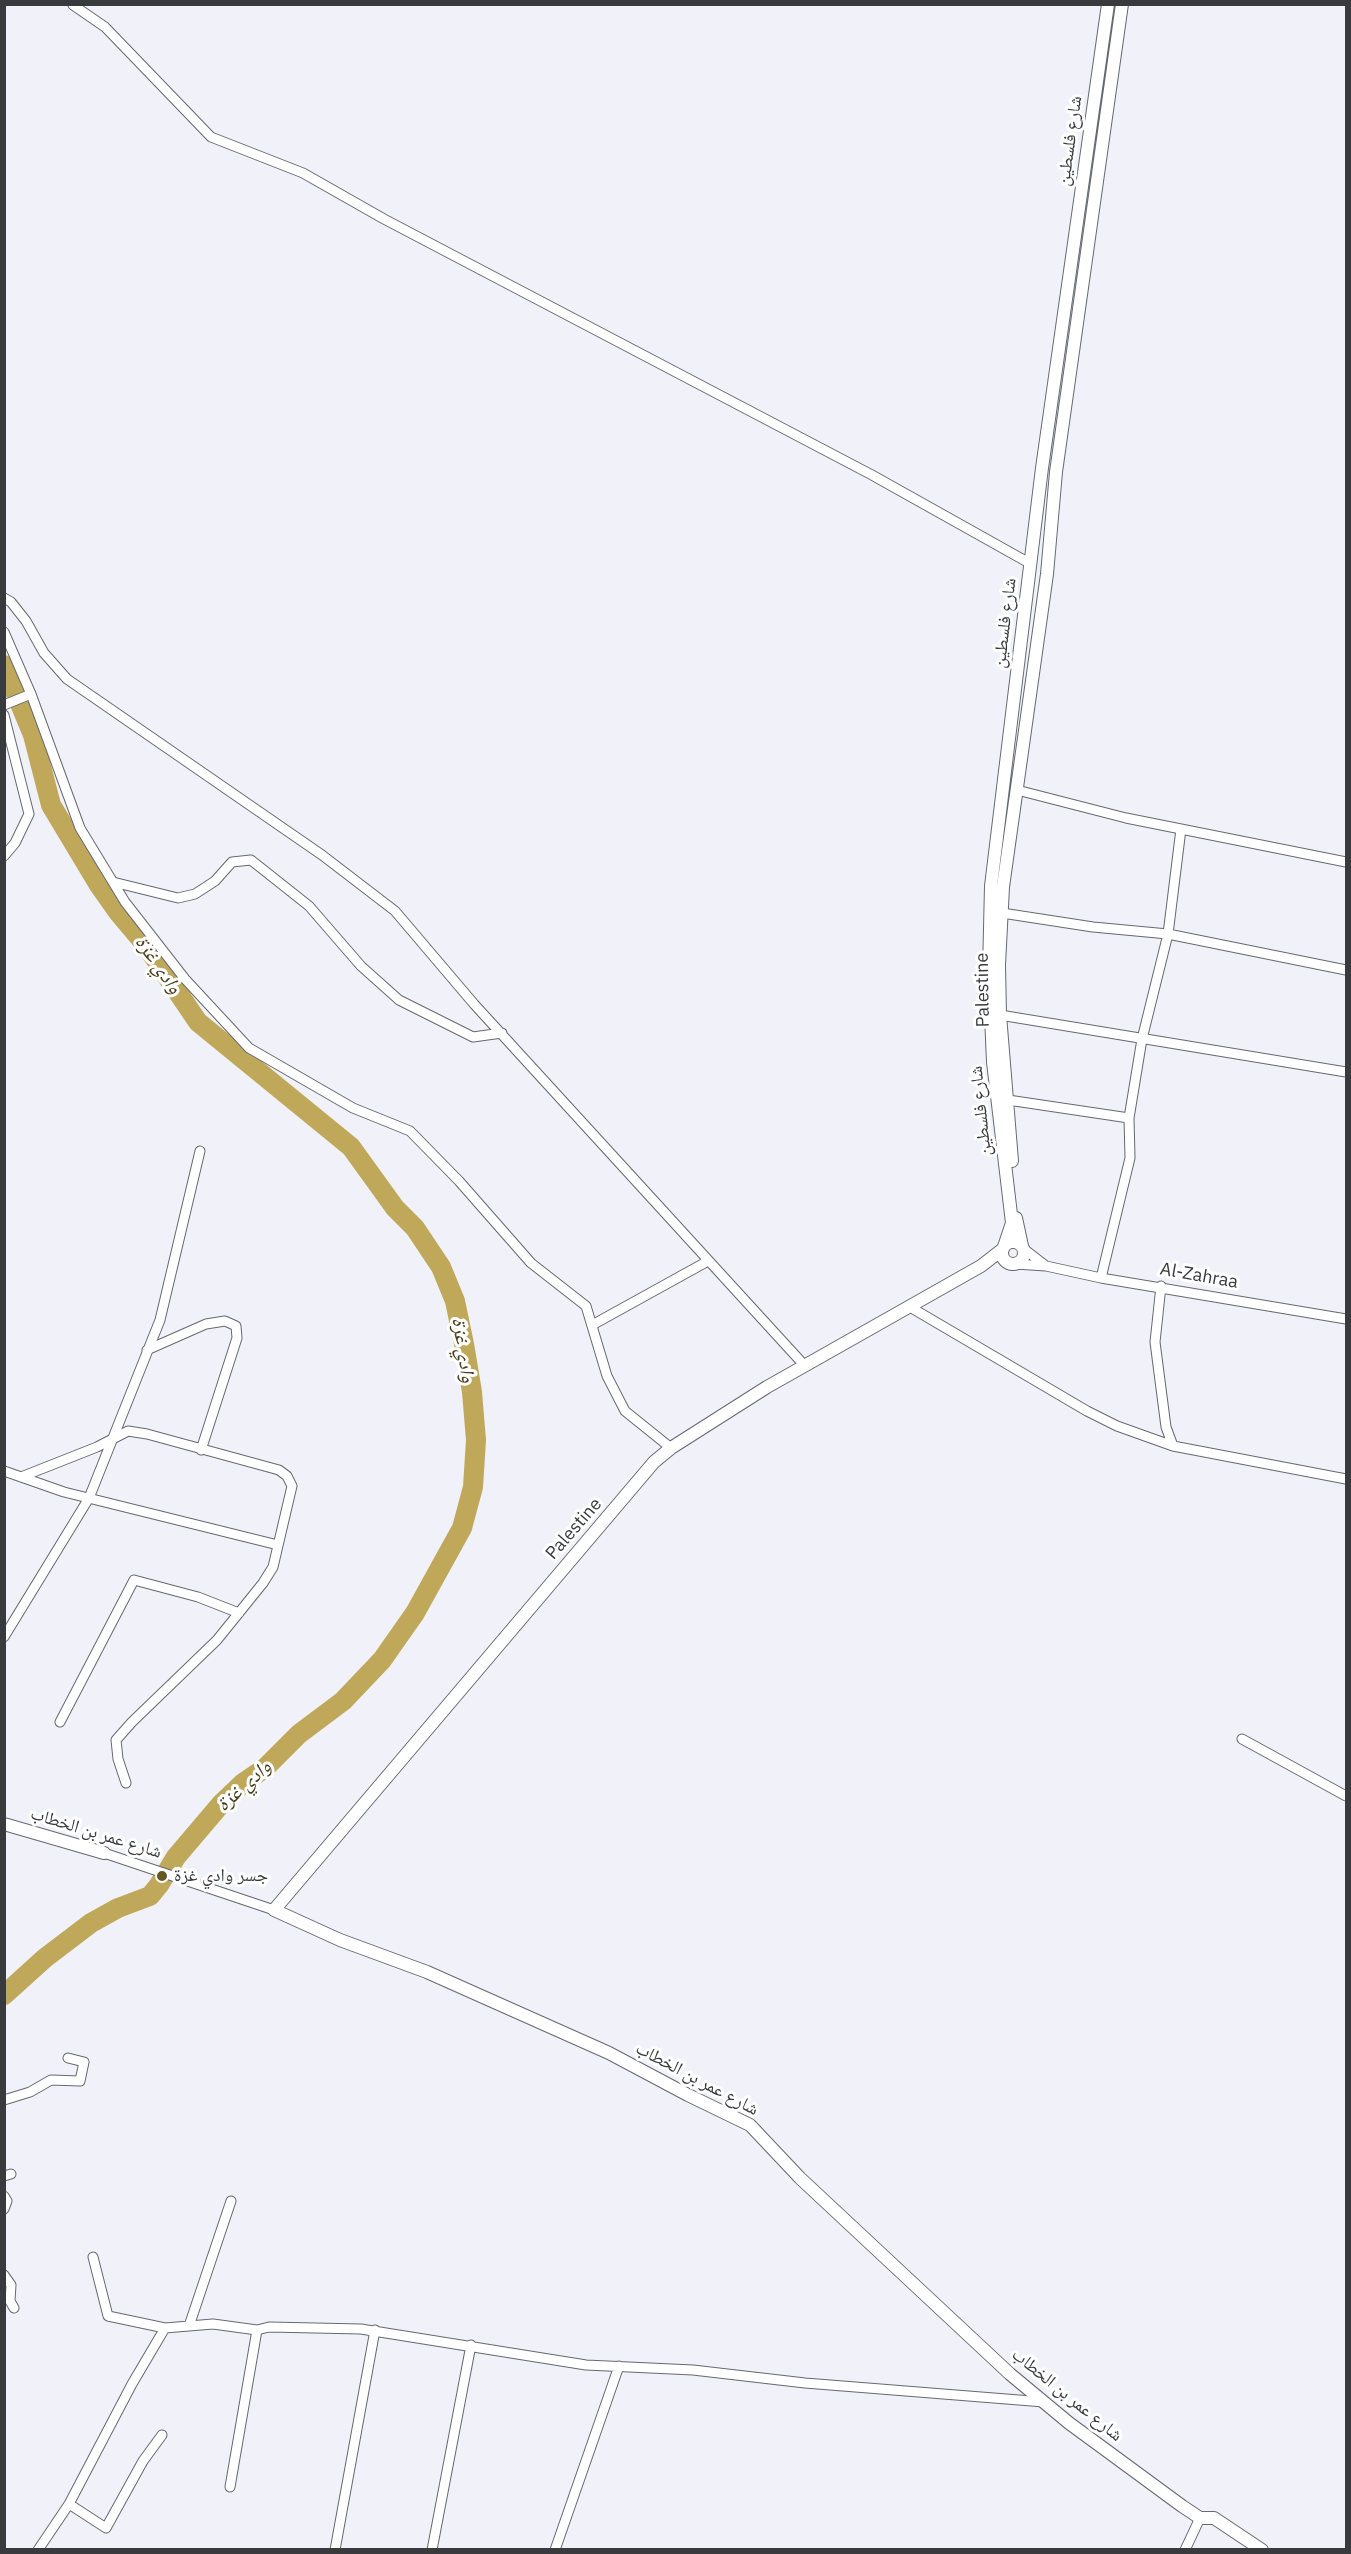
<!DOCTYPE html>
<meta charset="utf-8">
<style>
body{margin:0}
#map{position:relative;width:1351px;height:2554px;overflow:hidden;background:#f0f1f9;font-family:"IBM Plex Sans",sans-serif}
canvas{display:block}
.frame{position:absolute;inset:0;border:6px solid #393a3d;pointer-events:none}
</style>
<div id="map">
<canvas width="1351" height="2554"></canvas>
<div class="frame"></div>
</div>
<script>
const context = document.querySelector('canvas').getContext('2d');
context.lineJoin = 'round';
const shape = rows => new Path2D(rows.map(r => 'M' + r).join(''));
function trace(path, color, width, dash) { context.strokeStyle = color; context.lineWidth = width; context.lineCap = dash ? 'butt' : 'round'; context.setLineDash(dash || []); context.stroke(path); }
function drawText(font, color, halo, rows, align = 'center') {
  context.font = font + ' "IBM Plex Sans","Noto Naskh Arabic",sans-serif'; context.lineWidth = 6; context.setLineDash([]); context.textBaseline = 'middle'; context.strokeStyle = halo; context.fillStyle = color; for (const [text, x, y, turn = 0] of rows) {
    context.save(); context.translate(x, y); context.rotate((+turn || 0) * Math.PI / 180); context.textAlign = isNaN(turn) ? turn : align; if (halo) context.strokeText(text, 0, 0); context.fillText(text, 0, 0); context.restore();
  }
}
trace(shape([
 [4,665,33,735,51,805,99,885,118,912,145,944,198,1022,351,1147,395,1208,415,1228,441,1267,455,1301,464,1344,472,1392,476,1440,473,1487,462,1528,415,1613,382,1660,343,1701,299,1734,265,1768,243,1783,221,1804,176,1857,159,1885,150,1896,118,1908,91,1923,45,1958,4,1995]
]), '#c0a85b', 20);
const minor = shape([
 [73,5,105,27,211,137,303,173,384,219,872,475,1031,564],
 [4,598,11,602,26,621,44,653,67,679,322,855,395,911,474,1004,805,1366],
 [4,632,31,694,80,828,125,902,185,979,249,1048,353,1108,410,1131,459,1181,531,1263,586,1306,607,1376,625,1411,671,1448],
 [4,705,31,694],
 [4,715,29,814,15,843,4,856],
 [1017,790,1126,818,1346,862],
 [113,882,178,898,195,894,215,881,232,862,251,860,309,906,361,966,399,1000,473,1037,502,1033],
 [1002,913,1093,927,1168,934,1346,970],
 [1000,1015,1346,1072],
 [1008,1100,1129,1118],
 [1024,1249,1046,1266],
 [1015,1264,1046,1266,1101,1278,1346,1319],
 [1101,1278,1130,1158,1129,1118,1142,1039,1168,934,1181,829],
 [1161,1286,1155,1342,1166,1427,1173,1446,1346,1479],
 [910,1307,1087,1411,1117,1426,1173,1446],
 [594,1324,708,1261],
 [147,1350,206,1324,225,1321,236,1326,237,1338,201,1450],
 [4,1471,64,1492,278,1545],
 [21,1477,97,1447,128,1431,147,1434,279,1470,287,1476,292,1486,273,1567,263,1583,217,1640,132,1722,116,1740,118,1759,126,1783],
 [4,1637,89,1498,160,1320,200,1151],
 [60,1722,134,1580,198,1597,239,1613],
 [1242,1739,1346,1796],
 [104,1853,274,1910],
 [4,2100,30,2092,51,2080,80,2081,84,2062,68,2058],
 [4,2176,11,2174],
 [4,2196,7,2201,4,2209],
 [93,2257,108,2316,165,2328,213,2324,257,2330,269,2327,361,2329,586,2365,693,2370,805,2383,1044,2402],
 [4,2275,11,2285,10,2301,14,2308],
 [189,2326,231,2201],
 [230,2487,257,2330],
 [69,2504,106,2528,143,2461,162,2435],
 [38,2550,69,2504,132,2384,165,2328],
 [335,2550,375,2330],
 [432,2550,471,2345],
 [555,2550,619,2366],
 [1185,2550,1200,2518]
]);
const tertiary = shape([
 [1012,1161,1000,1015,999,965,1003,887,1047,574,1056,472,1122,4],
 [1016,1218,1022,1246],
 '1002 1253a11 11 0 1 1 22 0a11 11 0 1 1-22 0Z',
 [1004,1247,1012,1223,993,1062,989,971,991,886,1042,468,1108,4],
 [1003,1249,981,1266,767,1387,671,1448,654,1462,274,1910,340,1940,427,1972,609,2053,688,2095,750,2125,800,2178,1010,2374,1069,2423,1182,2506,1200,2518,1214,2518,1262,2550],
 [4,1824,104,1853]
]);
trace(minor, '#676970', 11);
trace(tertiary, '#676970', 14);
trace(minor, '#fff', 9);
trace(tertiary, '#fff', 12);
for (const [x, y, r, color] of [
 [162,1876,6,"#655623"]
]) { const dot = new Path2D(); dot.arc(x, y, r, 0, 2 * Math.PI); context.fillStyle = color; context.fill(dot); trace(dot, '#fff', 2); }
drawText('18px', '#393a3d', '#fff', [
 ["شارع فلسطين",1070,141,-82],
 ["شارع فلسطين",1005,623,-83],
 ["Palestine",983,990,-91],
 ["شارع فلسطين",981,1111,-96],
 ["Al-Zahraa",1199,1276,10],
 ["Palestine",574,1529,-49],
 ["شارع عمر بن الخطاب",96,1833,17],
 ["شارع عمر بن الخطاب",697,2079,28],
 ["شارع عمر بن الخطاب",1067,2395,39]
]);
drawText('18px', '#393a3d', '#fff', [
 ["جسر وادي غزة",174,1876]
], 'left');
drawText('italic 20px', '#493f1d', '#fff', [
 ["وادي غزة",158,965,55],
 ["وادي غزة",463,1350,81],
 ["وادي غزة",244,1786,-42]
]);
</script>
